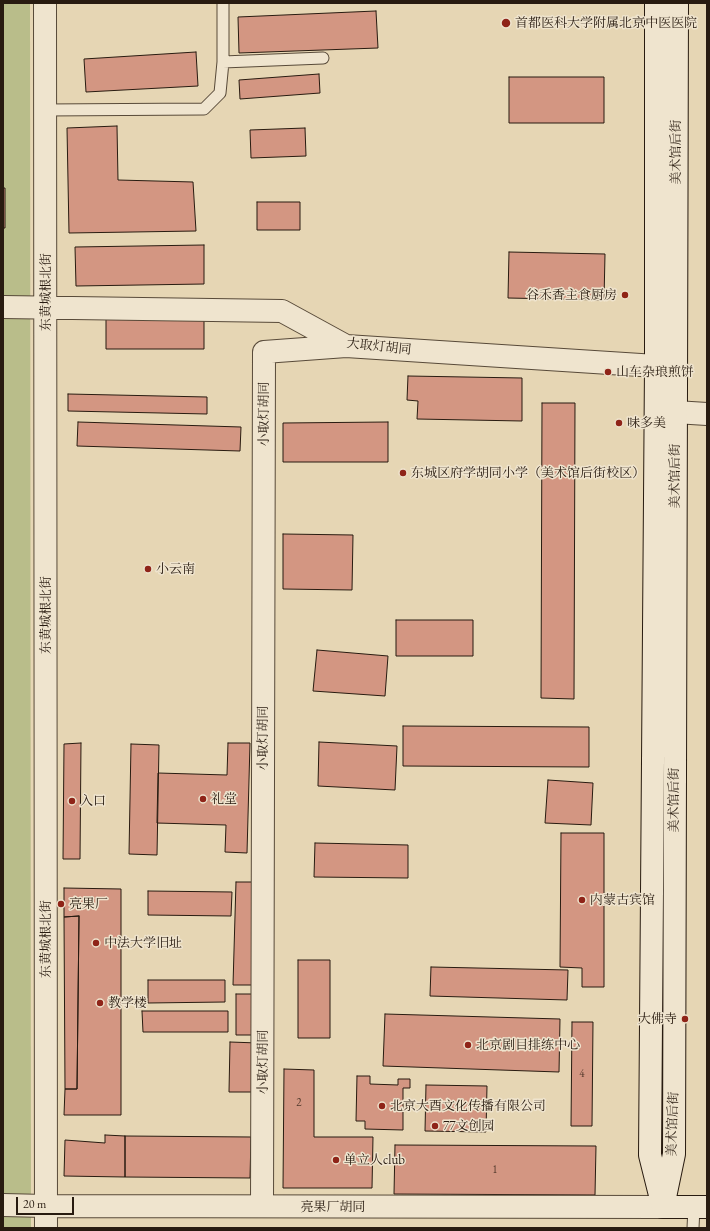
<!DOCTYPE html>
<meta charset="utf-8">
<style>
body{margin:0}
#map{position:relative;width:710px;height:1231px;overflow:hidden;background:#e6d6b4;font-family:"EB Garamond",serif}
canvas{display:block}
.frame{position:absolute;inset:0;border:4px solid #281b10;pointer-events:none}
.scale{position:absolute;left:16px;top:1197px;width:58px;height:18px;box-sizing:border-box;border:2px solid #281b10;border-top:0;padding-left:5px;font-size:12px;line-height:14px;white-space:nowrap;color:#281b10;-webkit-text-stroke:3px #efe4ce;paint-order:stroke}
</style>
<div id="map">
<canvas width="710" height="1231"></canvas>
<div class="frame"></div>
<div class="scale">20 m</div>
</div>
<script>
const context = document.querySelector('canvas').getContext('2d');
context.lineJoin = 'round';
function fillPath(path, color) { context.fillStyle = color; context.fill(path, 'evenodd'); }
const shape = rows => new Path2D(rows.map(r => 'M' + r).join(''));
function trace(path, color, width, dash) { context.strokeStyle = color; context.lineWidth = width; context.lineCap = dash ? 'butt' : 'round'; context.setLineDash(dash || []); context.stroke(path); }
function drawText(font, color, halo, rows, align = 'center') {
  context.font = font + ' "EB Garamond","Noto Serif SC",serif'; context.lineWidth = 3; context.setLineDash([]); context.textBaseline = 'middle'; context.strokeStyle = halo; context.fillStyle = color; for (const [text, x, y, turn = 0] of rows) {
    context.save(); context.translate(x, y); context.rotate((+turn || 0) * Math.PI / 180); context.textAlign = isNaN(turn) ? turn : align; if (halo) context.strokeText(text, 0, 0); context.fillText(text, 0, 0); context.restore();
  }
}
fillPath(shape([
 [3,3,30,3,31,1228,3,1228]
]), '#b9bd8a');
const building = shape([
 [376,11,378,48,239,53,238,17,376,11],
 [196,52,198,86,86,92,84,59,196,52],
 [319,74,320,93,240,99,239,80,319,74],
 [509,77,604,77,604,123,509,123,509,77],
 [117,126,118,180,193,182,196,231,69,233,67,128,117,126],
 [305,128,306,156,251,158,250,130,305,128],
 [3,188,5,188,5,228,3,228,3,188],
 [257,202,300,202,300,230,257,230,257,202],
 [204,245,204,284,76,286,75,247,204,245],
 [509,252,605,254,604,300,508,298,509,252],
 [106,319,204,320,204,349,106,349,106,319],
 [408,376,522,378,522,421,417,419,418,401,407,400,408,376],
 [68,394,207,397,207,414,68,411,68,394],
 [542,403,575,403,574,699,541,698,542,403],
 [78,422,241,427,240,451,77,446,78,422],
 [388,422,388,462,283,462,283,423,388,422],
 [283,534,353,535,352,590,283,589,283,534],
 [396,620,473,620,473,656,396,656,396,620],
 [317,650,388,656,385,696,313,691,317,650],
 [403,726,589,727,589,767,403,766,403,726],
 [319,742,397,746,395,790,318,786,319,742],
 [81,743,80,859,63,859,64,744,81,743],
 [228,743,250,743,247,853,225,852,226,825,157,823,158,773,227,775,228,743],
 [131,744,159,745,157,855,129,854,131,744],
 [548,780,593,783,591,825,545,823,548,780],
 [561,833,604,833,604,987,582,987,582,968,560,967,561,833],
 [315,843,408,845,408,878,314,877,315,843],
 [236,882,258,882,255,985,233,985,236,882],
 [64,888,121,889,121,1115,64,1115,65,1089,77,1089,79,916,64,917,64,888],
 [148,891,232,892,231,916,148,915,148,891],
 [79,916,77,1089,65,1089,64,917,79,916],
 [298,960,330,960,330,1038,298,1038,298,960],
 [431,967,568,970,567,1000,430,996,431,967],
 [148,980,225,980,225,1002,148,1003,148,980],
 [236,994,256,994,256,1035,236,1035,236,994],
 [142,1011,228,1011,228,1032,143,1032,142,1011],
 [385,1014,560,1019,559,1072,383,1066,385,1014],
 [572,1022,593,1022,592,1126,571,1126,572,1022],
 [230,1042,258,1043,257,1092,229,1092,230,1042],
 [284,1069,314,1070,314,1137,373,1137,372,1188,283,1188,284,1069],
 [357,1076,370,1076,370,1084,398,1085,398,1079,410,1079,410,1088,403,1088,403,1130,365,1129,365,1121,356,1121,357,1076],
 [426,1085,487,1086,486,1132,425,1131,426,1085],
 [105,1135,125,1136,125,1177,64,1176,65,1140,105,1143,105,1135],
 [125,1136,251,1137,250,1178,125,1177,125,1136],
 [395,1145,596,1146,595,1195,394,1194,395,1145]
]);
fillPath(building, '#d39682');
trace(building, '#281b10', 1);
const service = shape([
 [223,3,223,62],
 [45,110,204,109,220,93,223,62,323,58],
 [693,1228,694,1207]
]);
const minor = shape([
 [45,3,46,1228],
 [3,307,282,311,346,346,656,366,675,412,707,414],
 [3,1205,46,1206,663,1207],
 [262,1206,264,352,346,346]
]);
const secondary = shape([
 [656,3,656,366,650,1155,663,1207],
 [664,1202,674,1154,677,3],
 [663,1207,707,1207]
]);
trace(service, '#584a39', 13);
trace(minor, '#584a39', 24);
trace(secondary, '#281b10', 24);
trace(service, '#efe4ce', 11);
trace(minor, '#efe4ce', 22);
trace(secondary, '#efe4ce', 22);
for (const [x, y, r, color] of [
 [506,23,5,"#8f2418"],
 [625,295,4,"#8f2418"],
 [608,372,4,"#8f2418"],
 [619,423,4,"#8f2418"],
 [403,473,4,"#8f2418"],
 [148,569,4,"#8f2418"],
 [203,799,4,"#8f2418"],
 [72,801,4,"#8f2418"],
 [582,900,4,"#8f2418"],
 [61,904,4,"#8f2418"],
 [96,943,4,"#8f2418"],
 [100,1003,4,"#8f2418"],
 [685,1019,4,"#8f2418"],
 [468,1045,4,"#8f2418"],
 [382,1106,4,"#8f2418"],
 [435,1126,4,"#8f2418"],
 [336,1160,4,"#8f2418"]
]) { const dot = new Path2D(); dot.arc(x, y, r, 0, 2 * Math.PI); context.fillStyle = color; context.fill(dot); trace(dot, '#efe4ce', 1.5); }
drawText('11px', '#533a2c', null, [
 ["4",582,1074],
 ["2",299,1103],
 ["1",495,1170]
]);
drawText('13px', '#281b10', '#efe4ce', [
 ["首都医科大学附属北京中医医院",515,23],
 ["谷禾香主食厨房",617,295,"right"],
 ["山车杂琅煎饼",616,372],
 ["味多美",627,423],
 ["东城区府学胡同小学（美术馆后街校区）",411,473],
 ["小云南",156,569],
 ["礼堂",211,799],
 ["入口",80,801],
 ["内蒙古宾馆",590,900],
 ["亮果厂",69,904],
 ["中法大学旧址",104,943],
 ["教学楼",108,1003],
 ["大佛寺",677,1019,"right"],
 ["北京剧目排练中心",476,1045],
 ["北京大酉文化传播有限公司",390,1106],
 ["77文创园",443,1126],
 ["单立人club",344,1160]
], 'left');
drawText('13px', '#281b10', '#efe4ce', [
 ["美术馆后街",676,152,-90],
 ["东黄城根北街",46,292,-90],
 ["大取灯胡同",379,347,6],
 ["小取灯胡同",264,414,-90],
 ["美术馆后街",675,476,-90],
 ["东黄城根北街",46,615,-90],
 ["小取灯胡同",263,738,-90],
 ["美术馆后街",674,800,-90],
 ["东黄城根北街",46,939,-90],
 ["小取灯胡同",263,1062,-90],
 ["美术馆后街",673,1124,-88],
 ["亮果厂胡同",333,1207]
]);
</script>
